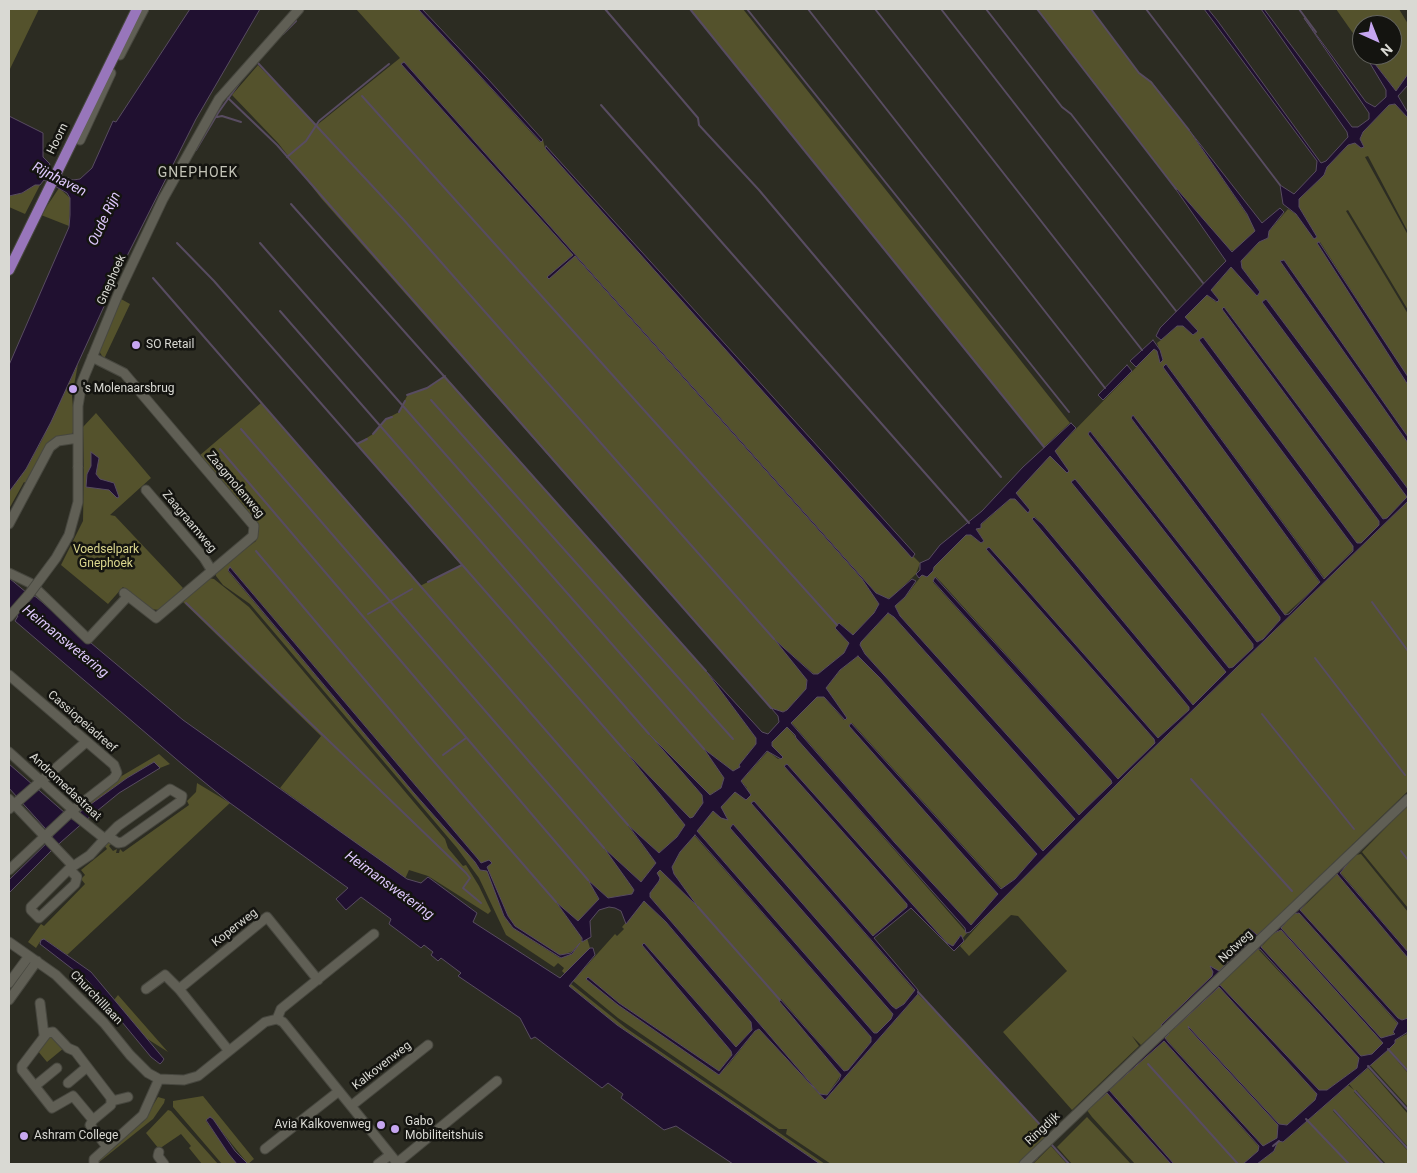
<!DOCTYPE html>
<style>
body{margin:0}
#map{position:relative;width:1417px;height:1173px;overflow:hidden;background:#2c2c22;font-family:Roboto,sans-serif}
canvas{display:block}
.frame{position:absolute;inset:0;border:10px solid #d9d9d3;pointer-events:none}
.north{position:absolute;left:1352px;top:15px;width:50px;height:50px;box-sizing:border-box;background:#141410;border:1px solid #63635e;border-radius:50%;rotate:136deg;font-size:14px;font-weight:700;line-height:20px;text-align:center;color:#d9d9d3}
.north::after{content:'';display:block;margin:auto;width:18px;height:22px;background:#c6a6f0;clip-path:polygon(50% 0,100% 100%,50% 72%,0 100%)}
</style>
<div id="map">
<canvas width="1417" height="1173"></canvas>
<div class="frame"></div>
<div class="north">N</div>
</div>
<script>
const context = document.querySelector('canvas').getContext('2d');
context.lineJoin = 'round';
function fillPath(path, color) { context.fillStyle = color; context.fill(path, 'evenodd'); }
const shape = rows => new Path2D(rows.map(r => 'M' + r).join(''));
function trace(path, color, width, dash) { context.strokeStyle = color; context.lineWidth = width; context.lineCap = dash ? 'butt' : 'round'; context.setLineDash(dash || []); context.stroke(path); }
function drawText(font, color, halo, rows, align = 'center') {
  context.font = font + ' Roboto,sans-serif'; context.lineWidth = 5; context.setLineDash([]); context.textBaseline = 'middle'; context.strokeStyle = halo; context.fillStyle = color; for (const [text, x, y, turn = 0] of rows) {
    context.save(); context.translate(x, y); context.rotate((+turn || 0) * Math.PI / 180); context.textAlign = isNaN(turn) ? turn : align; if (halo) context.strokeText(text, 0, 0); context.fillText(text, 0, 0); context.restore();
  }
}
fillPath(shape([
 [9,9,39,9,9,71],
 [356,9,418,9,540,142,543,140,545,148,912,557,913,556,920,563,916,574,892,597,886,599,876,593,404,62,418,83,573,255,548,277,575,256,862,579,879,604,874,613,853,635,839,623,835,628,849,643,844,653,818,674,814,674,777,642,807,679,806,689,787,710,783,712,771,708,321,198,278,143,232,95,258,65,317,125,400,58],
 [690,9,743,9,1070,423,1044,447],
 [1037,9,1091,9,1139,73,1152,82,1189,130,1256,228,1255,231,1235,251,1229,250,1170,181],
 [1336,9,1399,9,1408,24,1408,74,1396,91,1368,55,1392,55,1392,25,1362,25,1362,46],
 [1395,104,1408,118,1408,232,1368,156,1365,157,1408,235,1408,310,1348,210,1346,211,1408,314,1408,378,1320,242,1317,243,1408,385,1408,437,1284,260,1280,261,1408,443,1408,489,1266,299,1262,302,1404,492,1407,497,1387,518,1383,519,1224,307,1222,309,1379,521,1379,525,1361,543,1357,543,1203,337,1200,341,1353,546,1353,550,1325,579,1166,364,1164,366,1320,583,1285,615,1133,416,1131,418,1280,617,1280,620,1263,639,1257,642,1091,432,1088,433,1253,644,1253,648,1233,667,1229,668,1074,479,1227,672,1193,705,1042,524,1035,517,1033,519,1189,707,1189,710,1158,738,1007,567,986,549,1154,739,1155,743,1118,779,941,582,936,577,933,582,1111,780,1112,783,1079,815,900,616,895,606,905,597,922,575,933,571,934,567,966,535,971,535,981,543,984,541,976,529,1010,499,1015,499,1029,513,1016,493,1025,481,1154,349,1157,350,1160,362,1163,360,1157,343,1161,340,1177,326,1183,326,1193,335,1197,332,1185,317,1207,295,1216,302,1219,300,1211,290,1231,267,1257,295,1260,292,1242,268,1241,261,1259,242,1268,238,1269,231,1288,209,1296,214,1314,238,1317,237,1299,207,1299,199,1324,175,1327,167,1348,145,1360,139,1363,132,1389,105],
 [35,184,40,185,25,214,9,207,9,196,22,193],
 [59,188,70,198,69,226,41,215],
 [121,299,130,304,104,359,99,351],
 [78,364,72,396,75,430,70,436,63,436,27,484,24,482,9,509,9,492,26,469,42,440],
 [445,376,706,671,756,738,756,744,739,765,740,767,733,771,705,750,724,778,721,788,710,795,654,739,702,795,703,803,693,818,689,818,628,755,685,825,677,837,659,853,628,826,656,863,641,882,607,851,632,887,634,890,632,894,608,898,590,882,599,900,578,921,558,905,582,938,581,941,587,938,590,948,565,974,562,971,564,968,558,963,554,967,506,935,479,878,457,848,250,604,223,585,216,576,216,571,256,541,259,527,250,514,199,456,261,403,420,586,461,565,357,444,373,434,386,419,399,412,408,394,427,388],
 [231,568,478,859,481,863,491,862,487,867,508,916,515,926,556,954,563,955,573,951,572,954,560,958,513,928,504,916,487,870,480,870,475,862,414,793,228,571],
 [96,413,151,478,110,515,115,516,183,588,160,610,148,609,123,587,108,604,61,565,83,521,84,467,83,427],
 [1408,501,1408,791,1278,916,1273,925,1271,923,1257,935,1249,928,1254,937,1219,971,1211,967,1214,973,1212,976,1162,1025,1163,1028,1156,1034,1155,1032,1141,1045,1132,1036,1139,1046,1072,1110,1003,1032,1067,971,1018,916,1011,915,969,956,960,946,998,902,1132,769],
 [208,578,214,579,249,607,445,839,448,848,463,866,466,865,479,886,491,911,488,914,428,876,409,870,405,879,280,788,321,736,181,600],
 [888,613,894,617,1075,819,1043,851,865,654,860,645,861,642],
 [858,656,880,678,1037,854,1015,879,1002,889,852,723,849,725,998,894,971,925,895,843,791,722,817,697,824,697,844,720,847,719,826,688,840,670],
 [787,727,967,933,963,938,960,936,953,946,947,943,786,764,785,767,907,904,907,907,873,936,754,802,752,804,915,991,904,1004,896,1009,892,1006,733,825,893,1014,891,1019,877,1033,874,1033,697,831,711,813,721,807,735,791,743,798,747,788,741,781,768,751,778,759,783,757,772,746,772,742],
 [159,754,170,764,160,768,154,762,127,778,80,812,80,809,120,777],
 [197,783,230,803,67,955,46,940,41,940,36,948,28,942,41,924,44,926,85,884,81,879,85,875,81,870,107,849,104,845,109,841,112,843,109,846,113,851,117,849,116,853,119,853,120,849,123,852,189,805,187,801,196,792],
 [1408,805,1408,908,1362,852],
 [694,835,871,1037,871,1042,848,1070,844,1071,781,999,779,1001,841,1075,827,1095,820,1094,650,897,650,893,659,881,657,873,660,869,696,905,674,874,672,867,680,852],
 [1361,854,1408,912,1408,952,1340,872,1356,855],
 [1337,874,1408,958,1408,1018,1402,1020,1398,1018,1300,910],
 [644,901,666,922,751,1022,752,1030,736,1047,644,943,642,945,731,1051,732,1055,719,1071,619,1003,588,978,587,979,618,1005,718,1074,729,1064,755,1031,759,1029,825,1100,918,994,965,1041,1049,1136,1019,1164,831,1164,786,1134,787,1129,779,1129,618,1018,573,981,615,934,617,936,624,929,622,927],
 [1299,913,1398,1024,1392,1037,1381,1038,1281,928,1293,914],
 [1281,930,1383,1043,1372,1054,1361,1056,1261,947,1273,934],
 [1258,949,1360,1058,1357,1068,1327,1090,1319,1090,1219,984],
 [571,984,626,1028,825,1164,820,1164,617,1025,569,986],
 [1219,987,1317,1094,1315,1100,1287,1125,1279,1124,1188,1026,1278,1125,1283,1142,1348,1085,1354,1090,1349,1084,1368,1068,1408,1114,1408,1147,1356,1090,1354,1092,1408,1151,1408,1164,1386,1164,1334,1109,1333,1111,1382,1164,1257,1164,1274,1151,1263,1146,1165,1038,1167,1033],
 [118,995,168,1052,146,1038,114,1000],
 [1407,1034,1408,1034,1408,1070,1389,1049,1395,1043,1395,1040],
 [52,1035,64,1048,47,1062,37,1050,46,1037],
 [1164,1041,1259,1147,1258,1151,1243,1164,1174,1164,1109,1090],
 [1388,1050,1408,1073,1408,1107,1370,1065],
 [1107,1092,1171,1164,1135,1164,1092,1117,1086,1109],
 [203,1096,254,1159,248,1164,210,1117,206,1121,237,1164,222,1164,173,1107,173,1101],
 [158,1097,165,1099,164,1103,153,1119,98,1163,99,1159,143,1122],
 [168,1110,171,1111,218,1164,202,1164,189,1148,191,1146,181,1134,159,1149,146,1133],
 [1087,1117,1131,1164,1072,1164,1057,1147],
 [1051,1146,1067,1164,1033,1164]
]), '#54522c');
const water = shape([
 [190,9,260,9,196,119,128,254,51,422,26,469,9,492,9,365,69,227,70,215,70,198,67,193,44,180,40,185,35,185,22,193,9,196,9,116,43,133,43,157,50,164,47,170,73,180,80,179,92,168,113,121,116,122,190,9],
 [418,9,422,9,488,79,543,140,541,142,418,9],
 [1204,9,1208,9,1217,20,1321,163,1326,161,1348,137,1347,132,1261,9,1264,9,1352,127,1358,127,1369,119,1369,113,1304,18,1366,102,1375,107,1386,97,1386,90,1365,55,1368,55,1396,91,1408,74,1408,85,1398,96,1408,113,1408,118,1395,104,1389,105,1363,132,1360,139,1364,147,1361,148,1355,143,1348,145,1327,167,1324,175,1299,199,1299,207,1317,237,1314,239,1296,214,1283,204,1280,185,1294,194,1316,171,1317,161,1204,9],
 [404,62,876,593,889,599,912,579,916,581,905,597,895,606,900,616,1079,815,1112,783,1111,780,933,581,935,577,1118,779,1155,743,1154,739,986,549,989,547,1007,567,1158,738,1189,710,1189,707,1032,519,1034,517,1042,524,1193,705,1226,672,1071,482,1075,479,1229,668,1233,667,1253,648,1253,644,1088,434,1090,431,1257,642,1263,639,1280,620,1280,617,1131,418,1133,415,1285,615,1289,614,1320,582,1163,367,1166,364,1324,579,1353,551,1353,546,1199,340,1203,337,1357,543,1361,543,1379,525,1379,521,1222,309,1224,307,1383,519,1387,518,1407,497,1262,302,1266,299,1408,489,1408,501,1132,769,970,932,966,933,965,928,796,738,795,735,787,727,772,742,772,746,783,757,781,759,767,751,741,781,751,795,746,800,735,792,721,807,728,820,721,818,713,811,697,831,874,1033,877,1033,891,1019,893,1014,730,828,733,824,892,1006,896,1009,904,1004,915,990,751,803,754,801,873,936,907,907,907,904,784,766,787,764,947,943,953,946,961,935,964,941,954,951,911,908,874,938,918,990,918,994,825,1100,759,1029,755,1031,719,1075,618,1005,586,979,588,977,619,1003,719,1071,732,1055,731,1051,642,945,644,943,736,1047,752,1030,751,1022,666,922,644,901,626,924,621,911,615,908,609,907,599,910,590,921,591,937,582,942,582,938,556,902,578,921,599,899,588,880,608,898,632,894,634,890,632,887,604,848,641,882,656,863,628,825,659,853,677,837,685,825,625,751,690,818,693,817,703,803,702,795,649,734,710,795,721,788,724,778,704,749,733,771,740,767,739,765,756,744,756,738,706,671,762,732,768,734,779,722,778,716,771,708,783,712,787,710,806,689,807,680,774,639,813,674,818,674,844,653,849,643,835,628,839,623,853,635,874,613,879,604,862,579,575,256,549,279,547,277,573,255,401,64,404,62],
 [888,613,894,617,1075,819,1043,851,865,654,860,645,861,642,888,613],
 [858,656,880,678,1037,854,1015,879,1001,889,851,723,849,726,998,894,971,925,895,843,791,723,817,697,824,697,845,720,847,718,826,688,840,670,858,656],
 [695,835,871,1037,871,1042,848,1070,844,1071,780,999,779,1001,841,1075,839,1080,827,1095,820,1094,650,897,650,893,659,881,660,878,657,873,660,870,698,907,674,874,672,867,680,852,695,835],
 [1189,130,1262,223,1280,208,1284,212,1269,231,1268,238,1259,242,1241,261,1242,268,1260,292,1257,296,1231,267,1211,290,1219,300,1217,302,1207,295,1185,317,1198,331,1193,335,1183,326,1177,326,1161,340,1156,336,1160,328,1226,261,1170,181,1232,252,1255,231,1247,214,1189,130],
 [546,146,915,554,912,558,545,148,546,146],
 [1319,242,1408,377,1408,385,1317,243,1319,242],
 [1284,260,1408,437,1408,443,1280,261,1284,260],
 [1153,340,1160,350,1163,360,1160,363,1157,351,1154,349,1136,367,1130,361,1153,340],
 [1127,365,1132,371,1103,400,1098,395,1127,365],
 [1071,423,1076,428,1055,451,1069,471,1067,473,1050,456,1016,493,1030,510,1028,513,1015,499,1010,499,981,524,981,528,976,529,984,541,981,543,971,535,966,535,934,567,933,571,927,577,922,575,919,578,916,574,920,570,920,563,929,559,940,545,982,511,1023,467,1071,423],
 [91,452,99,458,96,474,100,479,114,483,119,497,117,498,109,490,86,487,87,474,91,466,91,452],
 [230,567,478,859,481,863,489,860,492,863,487,867,508,916,515,926,560,955,571,953,580,943,572,954,561,958,513,928,504,916,487,871,480,870,475,862,414,793,228,570,230,567],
 [9,578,27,593,36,597,183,720,407,879,421,883,428,877,477,913,473,922,560,978,590,948,593,948,595,955,569,986,617,1025,820,1164,733,1164,676,1126,664,1130,621,1098,623,1094,608,1083,602,1088,535,1037,531,1039,520,1018,458,976,461,973,441,958,438,961,431,955,433,952,424,945,421,948,389,924,391,919,361,897,346,910,336,899,348,888,230,803,182,764,15,621,18,616,9,608,9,578],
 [154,762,160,768,119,793,86,820,52,850,9,893,9,880,53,837,9,788,9,764,73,820,80,815,80,812,127,778,154,762],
 [1350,861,1340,873,1408,952,1408,958,1337,874,1321,888,1350,861],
 [1314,894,1300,910,1398,1018,1402,1020,1408,1018,1408,1032,1395,1040,1395,1043,1389,1049,1283,1142,1278,1141,1274,1151,1257,1164,1243,1164,1258,1151,1259,1146,1164,1041,1109,1090,1174,1164,1171,1164,1107,1093,1098,1101,1097,1099,1167,1033,1169,1034,1165,1038,1168,1042,1263,1146,1277,1138,1278,1125,1189,1029,1188,1026,1279,1124,1287,1125,1315,1100,1317,1094,1219,987,1175,1028,1219,984,1319,1090,1327,1090,1357,1068,1359,1058,1260,949,1258,949,1225,978,1262,943,1264,942,1261,947,1361,1056,1372,1054,1383,1043,1281,930,1272,934,1285,921,1287,921,1281,928,1381,1038,1395,1034,1393,1032,1398,1023,1299,913,1292,914,1314,894],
 [1271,923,1273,925,1163,1028,1161,1025,1212,976,1213,972,1210,966,1219,971,1254,937,1249,928,1257,935,1271,923],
 [44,939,91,972,164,1059,162,1062,160,1064,151,1057,88,981,40,944,41,940,44,939],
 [210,1117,213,1119,235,1151,248,1164,237,1164,228,1153,206,1120,210,1117]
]);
fillPath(water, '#201030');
trace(water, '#584c61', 1);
trace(shape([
 [605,9,698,118,699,125,759,190,1001,477],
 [690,9,1044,447],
 [747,9,1069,412],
 [808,9,1105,388],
 [875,9,1142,350],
 [941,9,1176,311],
 [986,9,1062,107,1071,114,1203,283],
 [1037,9,1176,189],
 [1091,9,1139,73,1151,82,1189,130],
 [1146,9,1280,185],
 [1299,9,1316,32],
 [283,34,296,21],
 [257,62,403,219,774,639],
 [362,96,837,625],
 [228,98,277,145,771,708],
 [601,105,969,523],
 [217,117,222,116,241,122],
 [196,150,218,113,240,82],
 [287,157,306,141,319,121,389,64],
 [291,204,706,671],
 [177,243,214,281,625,751],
 [260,243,704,749],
 [153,278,628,825],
 [280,311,649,734],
 [407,395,427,388,445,376],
 [431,400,733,739],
 [399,412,405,401],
 [241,429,604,848],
 [373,434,386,419,392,417],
 [357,444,367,439],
 [220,449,588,880],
 [256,551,430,757,556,902],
 [428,582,462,565],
 [1372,602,1408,651],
 [186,603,466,873,470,878,463,888,481,903],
 [368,614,412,589],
 [1315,658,1405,775],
 [1262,714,1354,829],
 [443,755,466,738],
 [1191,779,1292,891],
 [1401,851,1408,860],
 [698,907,780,1000],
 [918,992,1044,1129],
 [1388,1049,1408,1071],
 [1148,1064,1238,1164],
 [1368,1066,1408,1110],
 [1355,1091,1408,1149],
 [1334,1110,1383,1164],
 [1306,1119,1349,1164],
 [1051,1144,1069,1164],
 [1273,1146,1279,1141],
 [1030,1164,1037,1158]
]), '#584c61', 2);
const minor = shape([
 [120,55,144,9],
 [80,140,111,73],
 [92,357,124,373,254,526,253,536,156,618,124,593],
 [78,467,78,406,82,382,119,292,163,199,219,99,299,9],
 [146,490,204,558,212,571],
 [9,524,50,447,58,441,78,438],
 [9,573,30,583,88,639,128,596],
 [9,617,30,593],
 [9,675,114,765,117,773,114,778,73,810,9,870],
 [9,752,73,810,75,815,105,839],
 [9,799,73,866],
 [9,809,86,742],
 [69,869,77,877,75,884,39,918,31,910,31,907,69,869,90,855,100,844,118,826,170,789,182,796,181,801,123,842,118,843,108,836],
 [9,942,56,975,104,1023,130,1055,148,1073,159,1079,184,1080,198,1076,265,1022,277,1019],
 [9,983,29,956],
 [146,989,165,975,179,989],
 [9,1000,37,961],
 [40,1003,44,1035],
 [277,1019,283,1022,398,1164],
 [277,1019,281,1009,374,934],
 [229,1051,179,989,267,917,318,980],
 [68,1083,87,1067],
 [35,1086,57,1068],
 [112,1101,128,1097],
 [351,1106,428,1045],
 [93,1120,73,1096,52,1108,22,1070,22,1066,47,1033,53,1032,68,1048,75,1051,111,1098,111,1105,93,1120,90,1125,107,1147],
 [265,1149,339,1091],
 [159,1152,158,1156,164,1164],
 [397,1163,497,1081],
 [94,1164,94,1159,143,1115,159,1079],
 [378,1164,390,1155],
 [1024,1164,1408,799]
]);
const major = shape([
 [9,270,137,9]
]);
trace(minor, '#47473f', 11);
trace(major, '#47473f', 12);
trace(minor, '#605f55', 9);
trace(major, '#9876bb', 10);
const minorBridge = shape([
 [30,593,56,558,69,535,78,502,78,467]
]);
trace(minorBridge, '#47473f', 11, []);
trace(minorBridge, '#605f55', 9);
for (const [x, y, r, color] of [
 [136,345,5,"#c6a6f0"],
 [73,389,5,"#c6a6f0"],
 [381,1125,5,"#c6a6f0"],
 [395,1129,5,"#c6a6f0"],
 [24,1136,5,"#c6a6f0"]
]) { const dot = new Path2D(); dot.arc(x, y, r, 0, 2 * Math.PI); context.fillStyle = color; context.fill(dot); trace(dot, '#141410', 2); }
drawText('12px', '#d9d9d3', '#141410', [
 ["Hoorn",58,139,-64],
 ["Gnephoek",112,280,-66],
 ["Zaagmolenweg",235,485,50],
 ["Zaagraamweg",189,522,50],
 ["Cassiopeiadreef",82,722,41],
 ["Andromedastraat",65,787,43],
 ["Koperweg",235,928,-38],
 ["Notweg",1236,947,-43],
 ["Churchilllaan",96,998,46],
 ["Kalkovenweg",382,1066,-38],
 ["Ringdijk",1043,1129,-43]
]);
drawText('12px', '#d9d9d3', '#141410', [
 ["SO Retail",146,345],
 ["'s Molenaarsbrug",83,389],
 ["Gabo",405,1122],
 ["Mobiliteitshuis",405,1136],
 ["Avia Kalkovenweg",371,1125,"right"],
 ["Ashram College",34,1136]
], 'left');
drawText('12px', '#dad68e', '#141410', [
 ["Voedselpark",106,550],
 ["Gnephoek",106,564]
]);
context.letterSpacing = '1px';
drawText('14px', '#c3c3b7', '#141410', [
 ["GNEPHOEK",198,173]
]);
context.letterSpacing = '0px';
drawText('italic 14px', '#dec8fc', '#141410', [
 ["Rijnhaven",59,180,27],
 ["Oude Rijn",105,219,-65],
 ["Heimanswetering",65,642,39],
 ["Heimanswetering",389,886,36]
]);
</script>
